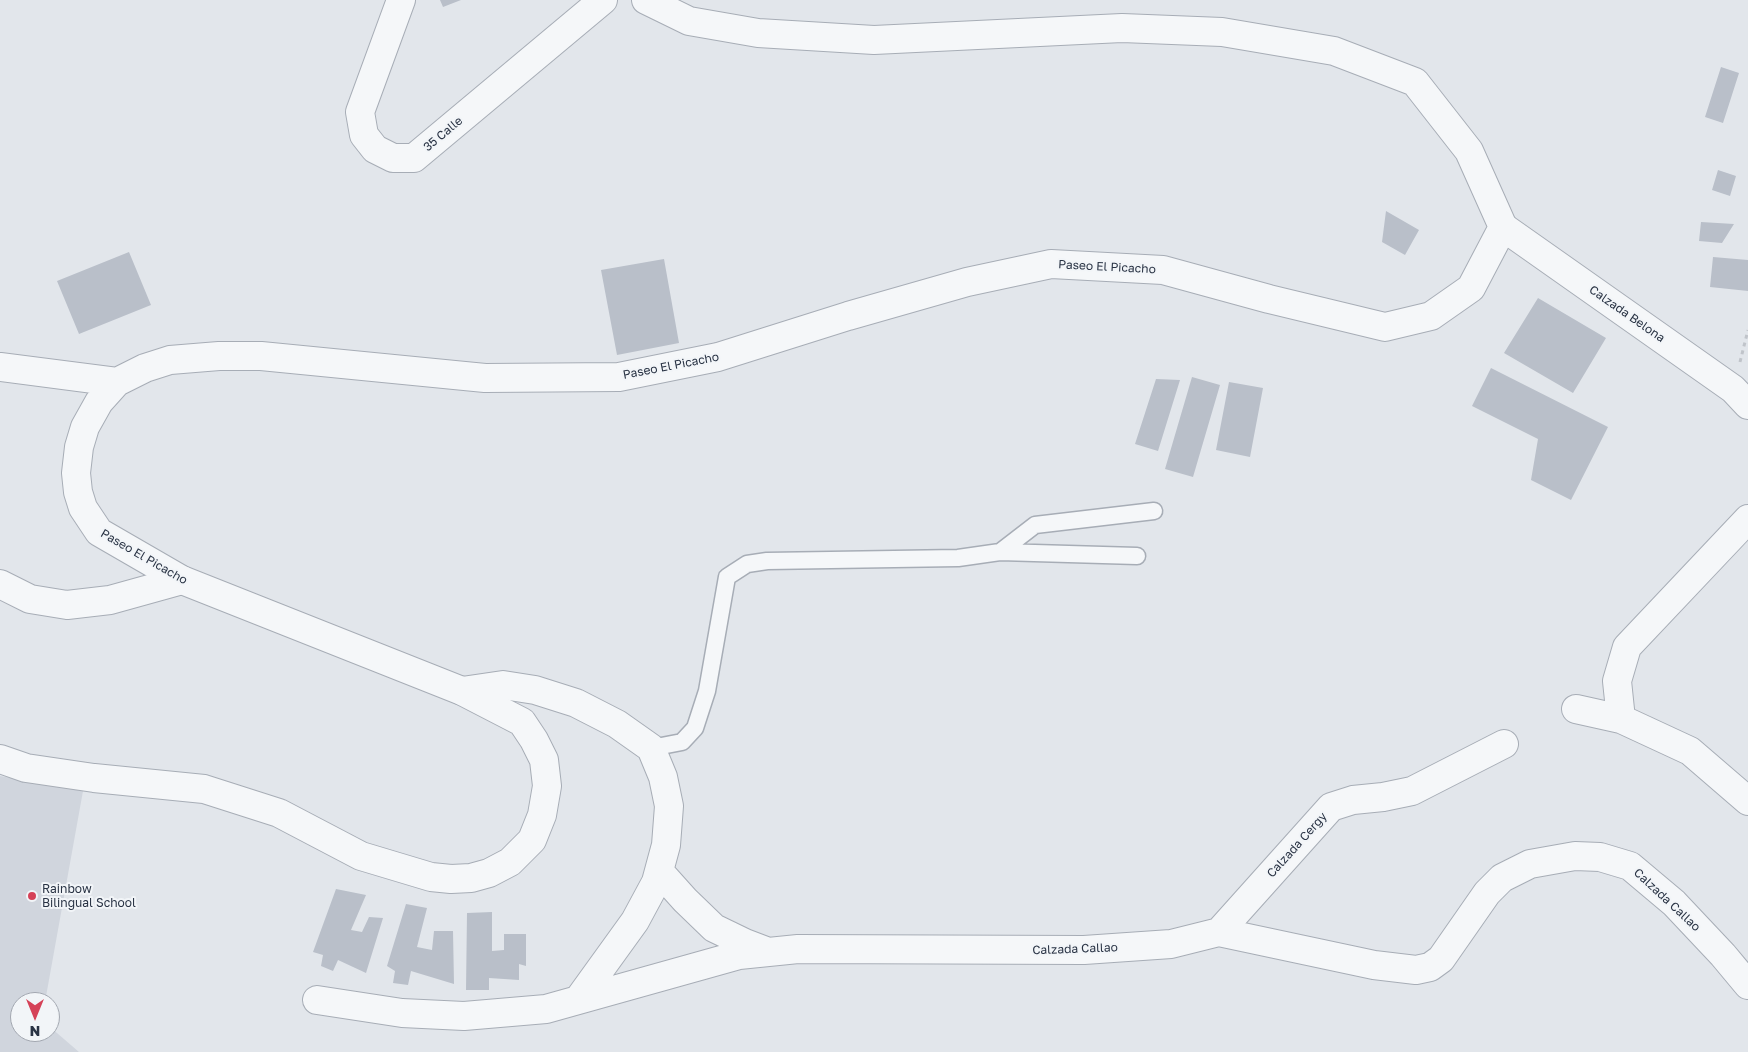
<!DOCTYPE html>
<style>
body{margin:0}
#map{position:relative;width:1748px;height:1052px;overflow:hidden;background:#e2e6eb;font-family:"Golos Text",sans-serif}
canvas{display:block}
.north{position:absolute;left:10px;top:992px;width:50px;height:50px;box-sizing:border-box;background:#f2f5f8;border:1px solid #a2a7b0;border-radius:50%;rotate:180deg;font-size:14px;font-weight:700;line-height:20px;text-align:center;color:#293344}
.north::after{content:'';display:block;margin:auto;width:18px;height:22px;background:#d54258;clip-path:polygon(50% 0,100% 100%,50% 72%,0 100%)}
</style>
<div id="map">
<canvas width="1748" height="1052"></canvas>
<div class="north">N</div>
</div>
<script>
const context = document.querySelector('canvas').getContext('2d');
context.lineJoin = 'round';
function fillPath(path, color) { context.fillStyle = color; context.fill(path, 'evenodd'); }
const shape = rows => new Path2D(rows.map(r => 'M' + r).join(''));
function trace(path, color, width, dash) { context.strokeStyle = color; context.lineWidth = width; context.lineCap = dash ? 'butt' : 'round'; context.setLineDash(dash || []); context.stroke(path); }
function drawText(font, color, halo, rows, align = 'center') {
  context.font = font + ' "Golos Text",sans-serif'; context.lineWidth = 4; context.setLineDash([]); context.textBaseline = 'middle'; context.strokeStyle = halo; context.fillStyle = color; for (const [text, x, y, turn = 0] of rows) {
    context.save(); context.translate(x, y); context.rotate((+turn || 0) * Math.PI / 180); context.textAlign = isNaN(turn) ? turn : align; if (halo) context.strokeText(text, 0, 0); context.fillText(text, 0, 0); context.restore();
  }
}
fillPath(shape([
 [0,776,83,791,45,1002,20,1002,20,1032,50,1032,50,1027,79,1052,0,1052]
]), '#d0d5dd');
fillPath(shape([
 [440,0,461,0,443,7],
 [1721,67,1739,73,1723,123,1705,117],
 [1718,170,1736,176,1730,196,1712,190],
 [1386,211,1419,230,1405,255,1382,242],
 [1701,222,1734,224,1722,243,1699,241],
 [129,252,151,305,79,334,57,281],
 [1713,257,1748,260,1748,291,1710,287],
 [664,259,679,343,617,355,601,270],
 [1538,298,1606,338,1573,393,1504,353],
 [1491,368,1608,427,1571,500,1531,480,1538,439,1472,406],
 [1192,377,1220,385,1193,477,1165,469],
 [1156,379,1180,380,1158,451,1135,444],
 [1229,382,1263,388,1250,457,1216,450],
 [336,889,366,895,351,930,362,932,369,917,383,918,366,973,338,960,333,971,321,966,323,955,313,952],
 [406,904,427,908,417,947,432,950,434,931,453,931,454,984,411,971,408,985,393,983,395,971,387,966],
 [492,912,492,951,504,950,504,934,526,934,526,966,519,964,519,980,489,978,489,990,466,990,467,913]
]), '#b9bfc9');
const service = shape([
 [1000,552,1137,556],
 [651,748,682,742,695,728,707,691,727,577,747,564,767,561,958,558,1000,552,1035,525,1154,511]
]);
const minor = shape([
 [401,0,360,112,364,135,375,149,393,158,414,158,603,0],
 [1503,227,1733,389,1748,405],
 [0,584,30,599,67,605,110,600,182,580],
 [462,691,503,685,535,690,576,703,617,724,651,748,663,777,669,806,666,845,656,882,635,921,578,1000],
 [1576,709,1621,719,1690,751,1748,801],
 [1621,719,1617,681,1627,647,1748,519],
 [659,871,685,900,714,928,745,943,766,951],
 [1219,932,1331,807,1353,800,1383,797,1412,791,1504,744],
 [317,1000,402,1013,464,1016,546,1009,739,955,798,949,1084,950,1171,944,1219,932,1374,965,1416,970,1430,967,1441,959,1487,893,1502,878,1530,864,1575,856,1600,857,1630,866,1674,903,1723,955,1748,985]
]);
const tertiary = shape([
 [0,367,117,382],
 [0,759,26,768,94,778,204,789,279,813,361,856,431,877,451,879,471,878,489,873,510,862,532,840,542,815,547,786,544,760,534,740,522,722,462,691,182,580,99,532,83,508,78,492,76,473,79,447,85,427,99,402,117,382,145,368,170,360,219,356,261,356,485,378,619,377,718,357,848,316,967,282,1051,264,1163,270,1269,299,1385,327,1431,316,1471,288,1503,227,1469,151,1415,82,1334,51,1222,32,1122,28,874,40,758,33,689,21,646,0]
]);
trace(service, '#a7adb6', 19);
trace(minor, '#a7adb6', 30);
trace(tertiary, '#a7adb6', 30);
trace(shape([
 [1740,362,1748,330]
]), '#c0c4ca', 3, [4, 4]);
trace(service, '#f5f7f9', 16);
trace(minor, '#f5f7f9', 28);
trace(tertiary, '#f5f7f9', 28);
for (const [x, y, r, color] of [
 [32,896,5,"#d54258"]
]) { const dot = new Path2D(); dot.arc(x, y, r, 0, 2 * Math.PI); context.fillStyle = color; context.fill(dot); trace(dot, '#f2f5f8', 2); }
drawText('12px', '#293344', '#f2f5f8', [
 ["35 Calle",443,134,-40],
 ["Paseo El Picacho",1107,267,3],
 ["Calzada Belona",1627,314,35],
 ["Paseo El Picacho",671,366,-11],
 ["Paseo El Picacho",144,557,30],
 ["Calzada Cergy",1297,845,-48],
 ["Calzada Callao",1667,900,43],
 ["Calzada Callao",1075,949,-2]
]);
drawText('12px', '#293344', '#f2f5f8', [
 ["Rainbow",42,889],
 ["Bilingual School",42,903]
], 'left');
</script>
